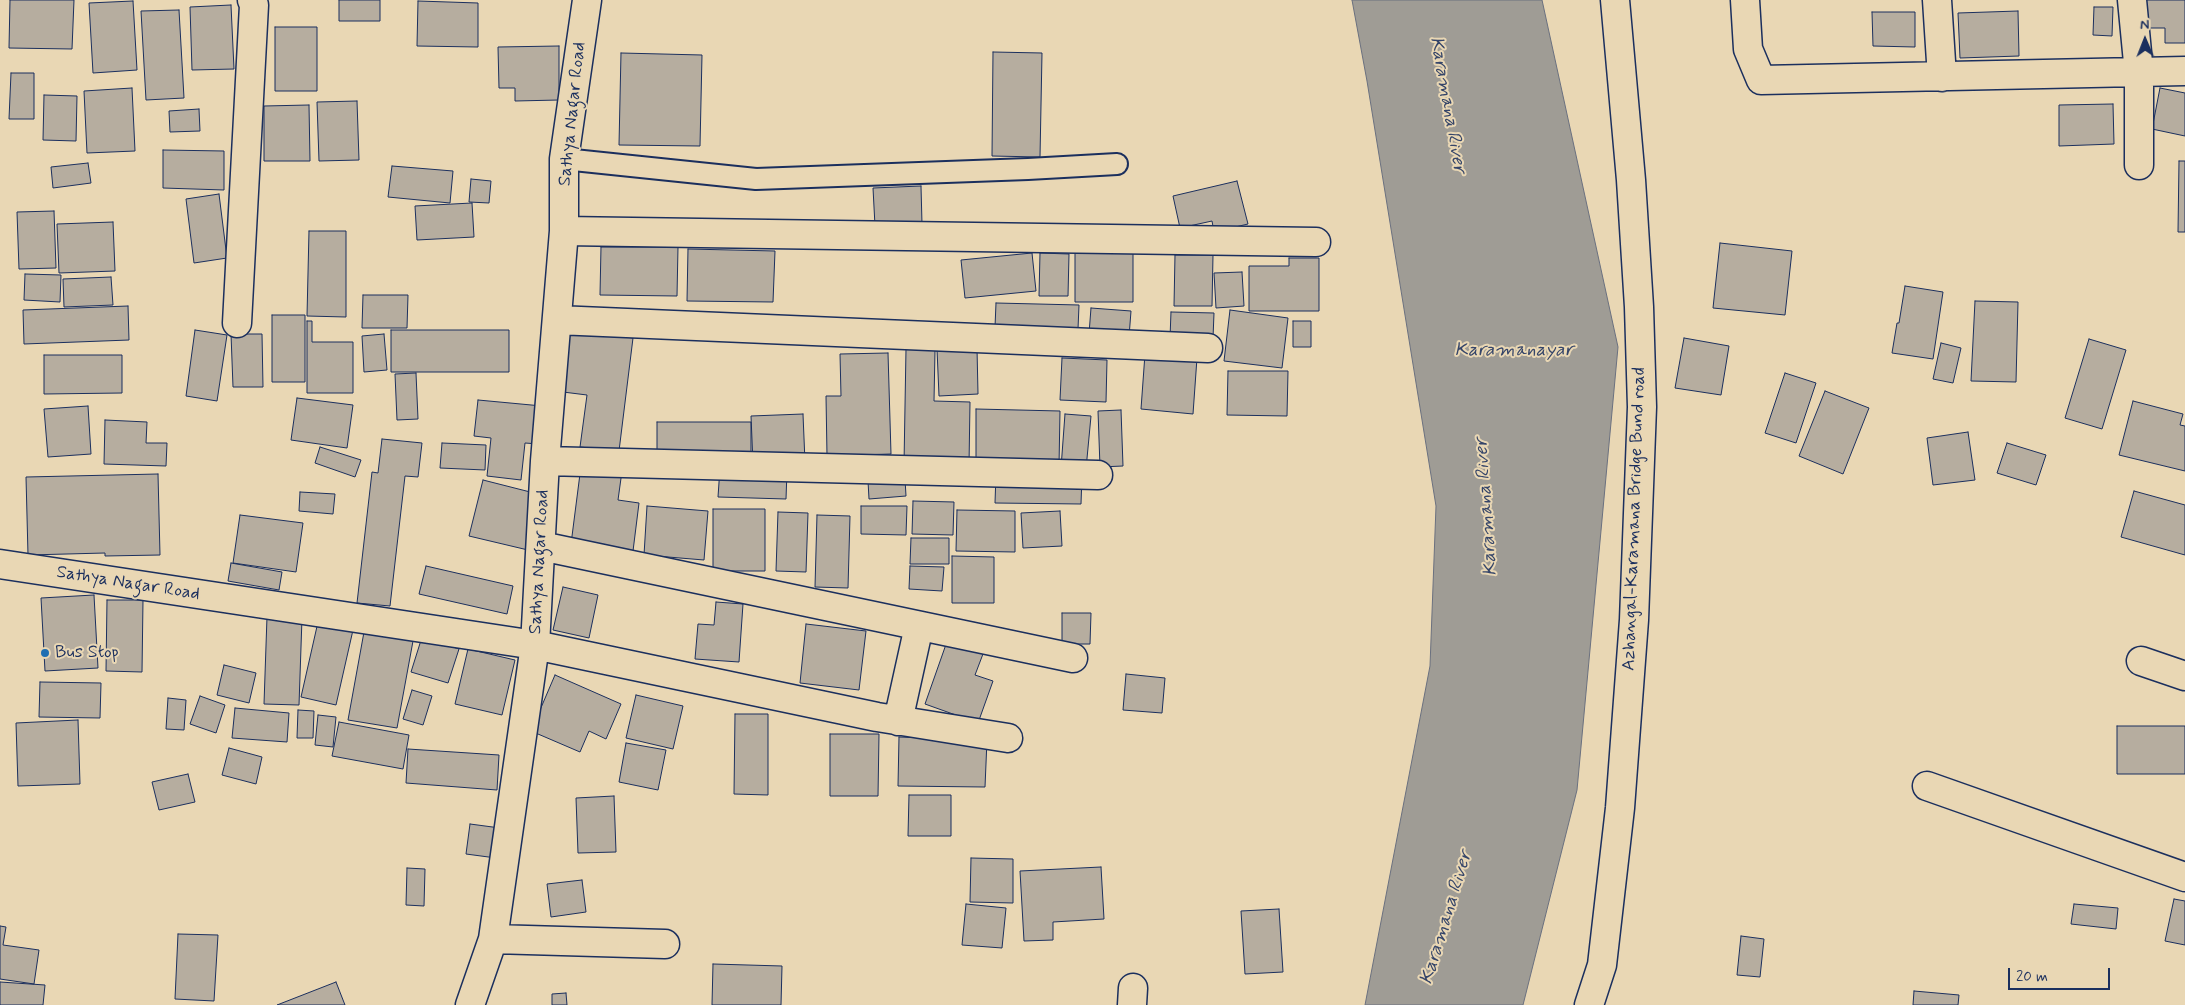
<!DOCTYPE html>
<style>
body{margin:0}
#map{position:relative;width:2185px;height:1005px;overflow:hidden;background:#e9d7b4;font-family:Mynerve,sans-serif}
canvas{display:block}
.north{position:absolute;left:2120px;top:15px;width:50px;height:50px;-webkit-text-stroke:4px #e9d7b4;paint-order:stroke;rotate:359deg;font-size:14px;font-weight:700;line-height:20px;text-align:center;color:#1b2f5e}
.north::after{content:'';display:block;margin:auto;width:18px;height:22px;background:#1b2f5e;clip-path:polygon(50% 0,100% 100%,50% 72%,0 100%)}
.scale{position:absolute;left:2008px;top:968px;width:102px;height:22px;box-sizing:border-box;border:2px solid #1b2f5e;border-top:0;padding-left:6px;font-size:15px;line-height:18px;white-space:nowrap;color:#1b2f5e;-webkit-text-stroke:4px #e9d7b4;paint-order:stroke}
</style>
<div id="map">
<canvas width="2185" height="1005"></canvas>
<div class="north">N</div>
<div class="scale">20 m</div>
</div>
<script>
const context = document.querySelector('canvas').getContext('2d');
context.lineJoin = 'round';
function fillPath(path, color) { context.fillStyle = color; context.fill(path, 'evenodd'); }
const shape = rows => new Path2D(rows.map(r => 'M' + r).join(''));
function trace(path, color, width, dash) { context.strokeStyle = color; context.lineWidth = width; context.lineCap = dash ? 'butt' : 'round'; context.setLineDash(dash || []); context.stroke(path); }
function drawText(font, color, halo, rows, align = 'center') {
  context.font = font + ' Mynerve,sans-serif'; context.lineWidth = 4; context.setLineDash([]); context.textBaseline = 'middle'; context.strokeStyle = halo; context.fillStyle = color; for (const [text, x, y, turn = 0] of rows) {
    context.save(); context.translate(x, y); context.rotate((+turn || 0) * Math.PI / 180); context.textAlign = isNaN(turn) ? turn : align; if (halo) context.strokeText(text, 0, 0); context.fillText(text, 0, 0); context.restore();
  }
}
const water = shape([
 [1352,0,1542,0,1618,347,1577,790,1523,1005,1365,1005,1430,666,1436,506,1367,81,1352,0]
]);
fillPath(water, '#9f9c95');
trace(water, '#6a707f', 1);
const building = shape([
 [10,0,74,0,72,49,9,48,10,0],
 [339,0,380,0,380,21,339,21,339,0],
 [2139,0,2185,0,2185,43,2165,43,2165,28,2139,28,2139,0],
 [133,1,137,70,93,73,89,3,133,1],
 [418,1,478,3,478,47,417,46,418,1],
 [231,5,234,69,192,70,190,7,231,5],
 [2094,7,2113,7,2112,36,2093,35,2094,7],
 [179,10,184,98,146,100,141,11,179,10],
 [2018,11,2019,56,1960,58,1958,13,2018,11],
 [1872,12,1915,12,1915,47,1873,46,1872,12],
 [275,27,317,27,317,91,275,91,275,27],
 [559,46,559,100,515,101,515,88,499,88,498,47,559,46],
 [993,52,1042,53,1040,157,992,156,993,52],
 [621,53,702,55,700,146,619,145,621,53],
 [11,73,34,73,34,119,9,119,11,73],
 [132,88,135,151,87,153,84,91,132,88],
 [2160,88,2185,93,2185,136,2152,129,2160,88],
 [44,95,77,96,76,141,43,140,44,95],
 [357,101,359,160,319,161,317,102,357,101],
 [2113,104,2114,144,2059,146,2059,105,2113,104],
 [309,105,310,161,264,161,264,106,309,105],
 [199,109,200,131,170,132,169,111,199,109],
 [163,150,224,151,224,190,163,188,163,150],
 [2179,161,2185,161,2185,232,2178,232,2179,161],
 [88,163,91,183,53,188,51,167,88,163],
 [392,166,453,171,450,203,388,197,392,166],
 [471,179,491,181,489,203,469,202,471,179],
 [1237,181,1248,224,1214,232,1212,221,1180,228,1173,196,1237,181],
 [921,186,922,224,875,226,873,188,921,186],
 [219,194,227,258,194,263,186,199,219,194],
 [472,203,474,237,417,240,415,206,472,203],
 [54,211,56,268,19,269,17,212,54,211],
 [113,222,115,271,59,273,57,224,113,222],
 [309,231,346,231,346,317,307,316,309,231],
 [1720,243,1792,251,1785,315,1713,308,1720,243],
 [601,247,678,247,677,296,600,295,601,247],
 [688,249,775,251,773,302,687,301,688,249],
 [1075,252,1133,252,1133,302,1075,302,1075,252],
 [1032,253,1036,291,965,298,961,260,1032,253],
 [1040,253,1069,254,1068,296,1039,296,1040,253],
 [1175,255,1213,255,1212,306,1174,306,1175,255],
 [1289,258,1319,258,1319,311,1249,311,1249,266,1289,266,1289,258],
 [1242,272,1244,306,1216,308,1214,273,1242,272],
 [25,274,61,275,60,302,24,300,25,274],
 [111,277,113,305,64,307,63,279,111,277],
 [1905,286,1943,292,1933,359,1892,353,1897,323,1899,323,1905,286],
 [363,295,408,295,407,328,362,328,363,295],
 [1975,301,2018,302,2016,382,1971,381,1975,301],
 [996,303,1079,305,1078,329,995,327,996,303],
 [128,306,129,340,24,344,23,310,128,306],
 [1091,308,1131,311,1129,337,1089,334,1091,308],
 [1230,310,1288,318,1282,368,1224,361,1230,310],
 [1171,312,1214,313,1213,338,1170,338,1171,312],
 [272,315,305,315,305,382,272,382,272,315],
 [307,321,312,321,312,342,353,342,353,393,307,393,307,321],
 [1293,321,1311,321,1311,347,1293,347,1293,321],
 [195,330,227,335,217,401,186,396,195,330],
 [391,330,509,330,509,372,391,372,391,330],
 [570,330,633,338,619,451,580,447,587,395,563,392,570,330],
 [231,334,262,334,263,387,233,387,231,334],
 [384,334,387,370,364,372,362,336,384,334],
 [1684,338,1729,346,1721,395,1675,388,1684,338],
 [2089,339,2126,350,2102,429,2065,418,2089,339],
 [1941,343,1961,348,1953,383,1933,379,1941,343],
 [977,348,978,394,939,396,937,349,977,348],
 [906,349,935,350,934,401,970,402,969,465,904,464,906,349],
 [888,353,891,454,827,456,826,396,841,396,840,354,888,353],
 [1145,354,1197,358,1193,414,1141,409,1145,354],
 [44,355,122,355,122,393,44,394,44,355],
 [1062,358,1107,360,1106,402,1060,400,1062,358],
 [1228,371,1288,371,1287,416,1227,415,1228,371],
 [416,373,418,419,397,420,395,374,416,373],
 [1785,373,1816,383,1796,443,1765,433,1785,373],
 [1825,391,1869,408,1843,474,1799,456,1825,391],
 [297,398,353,405,347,448,291,440,297,398],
 [478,400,542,406,539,444,525,443,521,480,487,476,491,438,474,436,478,400],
 [2133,401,2183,414,2180,425,2185,426,2185,471,2119,455,2133,401],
 [88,406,91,454,48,457,44,409,88,406],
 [976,409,1060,411,1059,466,976,466,976,409],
 [1121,410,1123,466,1100,467,1098,411,1121,410],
 [803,414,805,462,753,464,751,416,803,414],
 [1065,414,1091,416,1086,469,1061,468,1065,414],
 [105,420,147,422,146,443,167,443,166,466,104,464,105,420],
 [657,422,751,422,751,456,657,456,657,422],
 [1968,432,1975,480,1933,485,1927,438,1968,432],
 [382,439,422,443,418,477,405,476,390,606,357,603,372,472,378,473,382,439],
 [442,443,486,445,485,470,440,468,442,443],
 [2007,443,2046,455,2036,485,1997,473,2007,443],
 [320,447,361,460,355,477,315,463,320,447],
 [581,466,622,471,618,500,639,503,633,551,571,544,581,466],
 [720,468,787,471,786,499,718,497,720,468],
 [158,474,160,555,105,556,105,553,28,555,26,477,158,474],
 [996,474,1082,475,1081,504,995,503,996,474],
 [905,479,906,496,869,499,868,481,905,479],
 [483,480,542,495,528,550,469,536,483,480],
 [2134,491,2185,505,2185,555,2121,537,2134,491],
 [300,492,335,494,333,514,299,511,300,492],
 [913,501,954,502,953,535,912,534,913,501],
 [647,506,708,511,704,560,644,555,647,506],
 [861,506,907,506,906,535,861,534,861,506],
 [713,509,765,509,765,571,713,571,713,509],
 [957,510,1015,511,1015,552,956,551,957,510],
 [1060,511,1062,546,1023,548,1021,513,1060,511],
 [778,512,808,513,806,572,776,571,778,512],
 [240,515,303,523,296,572,233,563,240,515],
 [817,515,850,516,848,588,815,587,817,515],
 [911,538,949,538,949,564,910,564,911,538],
 [952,556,994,557,994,603,952,603,952,556],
 [231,563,282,572,279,590,228,581,231,563],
 [426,566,513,586,507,614,419,594,426,566],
 [910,566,944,567,942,591,909,589,910,566],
 [563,587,598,595,589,638,553,630,563,587],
 [94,595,98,668,45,671,41,598,94,595],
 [107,600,143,600,142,672,106,671,107,600],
 [716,602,743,604,739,662,695,659,698,624,714,625,716,602],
 [1062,613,1091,613,1090,644,1062,644,1062,613],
 [267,617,302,618,299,705,264,704,267,617],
 [318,622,353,630,336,705,301,697,318,622],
 [806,624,866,631,859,690,800,683,806,624],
 [364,632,413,641,397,728,348,720,364,632],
 [950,633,986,646,975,675,993,681,978,723,925,704,950,633],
 [422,637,459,649,448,683,411,672,422,637],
 [468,649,515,660,502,715,455,704,468,649],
 [224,665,256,673,249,703,217,695,224,665],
 [1126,674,1165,678,1162,713,1123,710,1126,674],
 [555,675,621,704,606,739,589,731,580,752,531,731,555,675],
 [40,682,101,683,100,718,39,717,40,682],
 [412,690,432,696,423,725,403,719,412,690],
 [636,695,683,706,673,749,626,738,636,695],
 [200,696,225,705,216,733,190,724,200,696],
 [168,698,186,700,184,730,166,729,168,698],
 [235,708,289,713,287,742,232,738,235,708],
 [298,710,314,711,313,738,297,738,298,710],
 [735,714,768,714,768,795,734,794,735,714],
 [318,715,336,717,333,747,315,745,318,715],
 [78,720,80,784,18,786,16,723,78,720],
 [339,722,409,735,403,769,332,756,339,722],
 [2117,726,2185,726,2185,774,2117,774,2117,726],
 [830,734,879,734,878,796,830,796,830,734],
 [899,737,987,740,985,787,898,786,899,737],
 [626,743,666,750,658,790,619,782,626,743],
 [229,748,262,757,256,784,222,775,229,748],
 [408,749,499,755,497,790,406,783,408,749],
 [188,774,195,802,159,810,152,782,188,774],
 [909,795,951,795,951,836,908,836,909,795],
 [614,796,616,852,578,853,576,798,614,796],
 [470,824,500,828,496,858,466,854,470,824],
 [971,858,1013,859,1013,903,970,902,971,858],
 [1101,867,1104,919,1053,922,1053,940,1024,941,1020,871,1101,867],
 [407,868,425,869,424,906,406,905,407,868],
 [582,880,586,912,551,917,547,884,582,880],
 [2174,899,2185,901,2185,945,2165,941,2174,899],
 [966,904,1006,908,1002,948,962,945,966,904],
 [2074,904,2118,908,2116,929,2071,924,2074,904],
 [1279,909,1283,972,1245,974,1241,911,1279,909],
 [0,926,6,927,3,945,39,950,34,984,0,979,0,926],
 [178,934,218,935,214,1001,175,999,178,934],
 [1741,936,1764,939,1760,977,1737,975,1741,936],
 [713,964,782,966,781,1005,712,1005,713,964],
 [0,982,45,985,43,1005,0,1005,0,982],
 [336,982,345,1005,277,1005,336,982],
 [1914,991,1959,995,1958,1005,1913,1005,1914,991],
 [566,993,567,1005,552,1005,552,994,566,993]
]);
fillPath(building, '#b6ad9f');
trace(building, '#1b2f5e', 1);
const service = shape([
 [564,159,756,179,1028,169,1117,164]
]);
const minor = shape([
 [1745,0,1748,49,1761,80,2185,71],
 [1937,0,1942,77],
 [2132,0,2139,73,2139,165],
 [564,231,1316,242],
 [557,320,1208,348],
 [237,323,254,5,252,0],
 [545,461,1098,475],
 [541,546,1073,658],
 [0,564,535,645,545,461,564,231,564,159,587,0],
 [2141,661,2185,676],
 [898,721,919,626],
 [1927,786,2185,877],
 [493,939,665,944],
 [470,1005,493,939,535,645,877,717,1008,738],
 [1132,1005,1133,988],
 [1589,1005,1602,965,1620,808,1634,620,1642,407,1639,307,1631,180,1615,0]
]);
trace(service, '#1b2f5e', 24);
trace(minor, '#1b2f5e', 31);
trace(service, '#e9d7b4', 20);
trace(minor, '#e9d7b4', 28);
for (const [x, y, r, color] of [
 [45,653,5,"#1f6fb2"]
]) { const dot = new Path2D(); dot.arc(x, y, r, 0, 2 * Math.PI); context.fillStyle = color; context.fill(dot); trace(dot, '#e9d7b4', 2); }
drawText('18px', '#1b2f5e', '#e9d7b4', [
 ["Sathya Nagar Road",573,114,-84],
 ["Azhangal-Karamana Bridge Bund road",1635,519,-88],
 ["Sathya Nagar Road",540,562,-87],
 ["Sathya Nagar Road",128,584,9]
]);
drawText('18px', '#1b2f5e', '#e9d7b4', [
 ["Bus Stop",55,653]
], 'left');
drawText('italic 19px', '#354569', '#e9d7b4', [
 ["Karamana River",1447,105,80],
 ["Karamanayar",1514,351],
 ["Karamana River",1487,507,-94],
 ["Karamana River",1447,918,-73]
]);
</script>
